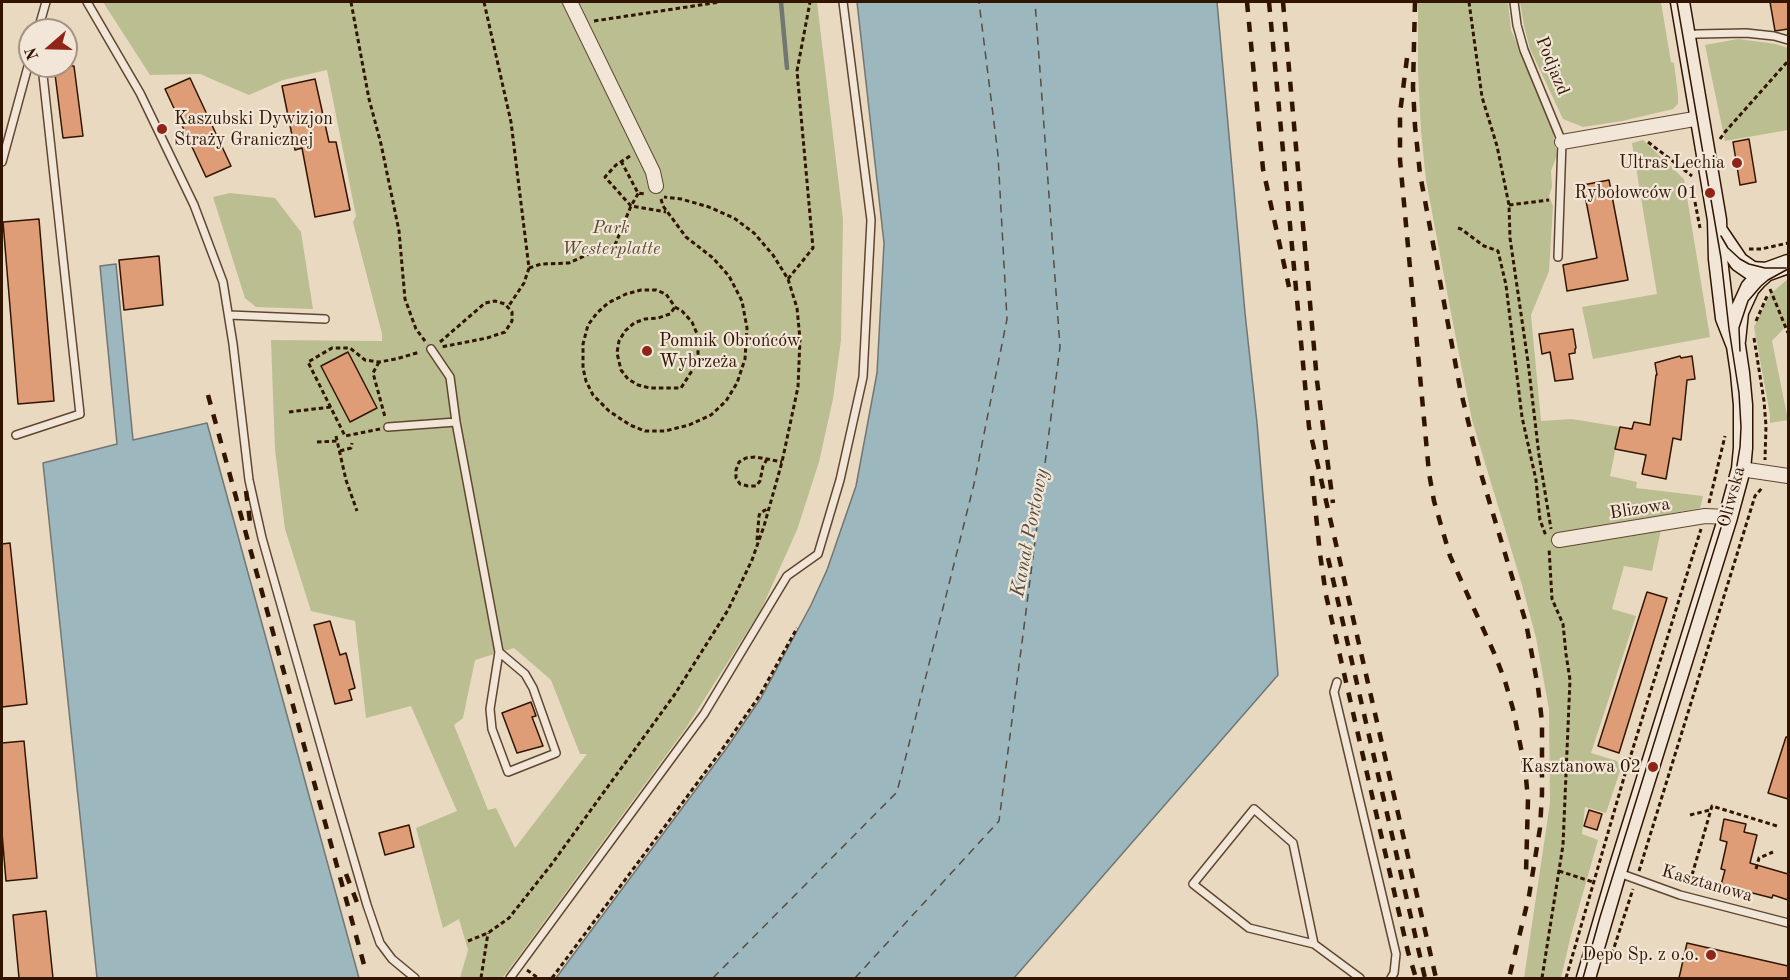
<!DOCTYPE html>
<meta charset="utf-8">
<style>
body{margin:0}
#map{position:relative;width:1790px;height:980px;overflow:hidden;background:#e9d9c1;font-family:"Old Standard TT",serif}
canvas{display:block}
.frame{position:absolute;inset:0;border:3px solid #321500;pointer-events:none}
.north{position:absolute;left:18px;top:18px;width:60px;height:60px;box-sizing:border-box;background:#f1e6d7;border:2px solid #a59281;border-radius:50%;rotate:250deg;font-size:16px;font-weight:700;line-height:24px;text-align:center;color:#321500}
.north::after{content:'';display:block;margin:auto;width:21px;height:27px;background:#8f2418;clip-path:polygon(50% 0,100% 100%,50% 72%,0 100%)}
</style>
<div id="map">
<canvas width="1790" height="980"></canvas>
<div class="frame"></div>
<div class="north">N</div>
</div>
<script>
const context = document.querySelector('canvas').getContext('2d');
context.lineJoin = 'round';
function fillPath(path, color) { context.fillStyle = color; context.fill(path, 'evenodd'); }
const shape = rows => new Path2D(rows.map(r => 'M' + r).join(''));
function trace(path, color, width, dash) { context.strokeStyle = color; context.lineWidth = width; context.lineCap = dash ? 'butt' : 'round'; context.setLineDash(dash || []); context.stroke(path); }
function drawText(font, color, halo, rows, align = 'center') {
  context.font = font + ' "Old Standard TT",serif'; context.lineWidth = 4.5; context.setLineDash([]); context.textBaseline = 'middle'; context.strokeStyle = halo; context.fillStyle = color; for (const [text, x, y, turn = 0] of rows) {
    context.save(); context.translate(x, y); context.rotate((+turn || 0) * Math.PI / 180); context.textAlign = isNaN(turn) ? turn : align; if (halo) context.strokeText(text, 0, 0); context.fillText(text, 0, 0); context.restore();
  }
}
fillPath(shape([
 [103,2,817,2,843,219,841,340,833,399,819,462,797,530,761,610,686,728,505,975,501,978,460,978,468,950,459,919,443,928,416,828,457,811,411,706,366,718,355,621,311,611,285,529,275,450,271,340,382,341,382,334,353,222,356,216,327,70,283,80,249,95,200,74,150,75],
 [514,648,551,680,580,754,587,754,515,848,496,808,488,810,454,725,463,718,475,660],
 [1418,2,1508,2,1511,30,1551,119,1557,155,1551,171,1552,187,1549,196,1553,206,1549,271,1531,315,1541,421,1572,419,1620,427,1610,476,1637,482,1636,488,1703,496,1700,508,1564,534,1563,546,1661,530,1652,571,1624,566,1612,609,1636,616,1591,753,1617,761,1621,768,1606,813,1585,807,1582,834,1598,840,1571,935,1561,978,1524,978,1550,803,1549,709,1536,638,1522,585,1472,420,1451,313,1426,180,1421,131,1418,72],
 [1520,2,1661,2,1671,62,1674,63,1678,95,1678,104,1673,109,1622,121,1583,127,1563,119,1530,49,1524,26],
 [1738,39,1776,44,1788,48,1788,130,1725,141,1705,45],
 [1643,140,1684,179,1710,337,1593,359,1582,307,1657,294,1632,143],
 [230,193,275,198,301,232,313,309,256,307,245,298,213,197],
 [1788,279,1788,324,1772,341,1788,420,1770,423,1770,415,1754,327,1770,294]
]), '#bbbe90');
const water = shape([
 [857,2,1217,2,1245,313,1257,423,1278,675,1014,978,556,978,726,749,761,698,811,605,827,570,856,486,877,373,884,243,857,2],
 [116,264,133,440,207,423,359,978,97,978,43,463,117,444,100,266,116,264]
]);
fillPath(water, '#9db7be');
trace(water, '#727672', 1.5);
trace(shape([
 [781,2,787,68]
]), '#727672', 4.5);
trace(shape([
 [713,978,897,792,974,484,1007,319,998,155,979,2],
 [855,978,999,821,1060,347,1035,2]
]), '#574e42', 1.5, [8, 6]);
const building = shape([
 [1770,2,1788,2,1788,29,1775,31,1770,2],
 [54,66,74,66,83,136,63,138,54,66],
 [190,78,231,166,206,177,165,89,190,78],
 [315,79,329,142,336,142,350,210,315,217,302,148,295,150,282,86,315,79],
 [1749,139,1756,182,1740,185,1733,142,1749,139],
 [1609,180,1628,280,1567,291,1563,265,1597,258,1583,185,1609,180],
 [39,219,54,401,18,404,3,222,39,219],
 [159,256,163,305,124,310,119,260,159,256],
 [1573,329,1576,348,1575,349,1575,353,1569,354,1573,379,1555,381,1550,352,1542,354,1539,334,1573,329],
 [348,352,377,408,350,422,321,366,348,352],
 [1680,356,1681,358,1692,356,1695,379,1687,380,1681,440,1673,438,1666,479,1642,474,1646,455,1615,449,1620,427,1632,429,1634,422,1650,425,1656,375,1657,375,1655,363,1680,356],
 [10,543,27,704,2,707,2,544,10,543],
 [1647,592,1667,598,1619,753,1598,746,1647,592],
 [330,621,340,655,346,653,355,688,349,690,352,700,335,704,314,625,330,621],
 [531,702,536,716,532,717,543,746,517,753,502,713,531,702],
 [1786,737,1788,737,1788,799,1768,793,1786,737],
 [24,741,37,878,6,881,2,833,2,743,24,741],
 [1589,810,1602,814,1597,830,1584,826,1589,810],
 [1724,819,1746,824,1744,832,1757,835,1750,863,1788,874,1788,900,1773,895,1772,898,1721,885,1725,870,1721,869,1727,842,1720,840,1724,819],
 [409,825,414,847,385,855,379,833,409,825],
 [46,911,53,978,19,978,13,915,46,911],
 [1687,943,1788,966,1788,978,1679,978,1687,943]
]);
fillPath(building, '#de9c77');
trace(building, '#321500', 1.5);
const lane = shape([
 [87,2,140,93,194,205,223,282,233,344,249,480,262,538,334,792,367,905,380,943,392,959,415,978],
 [1514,2,1517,25,1524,50,1562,142,1558,257],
 [38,30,46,2],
 [1686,35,1698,34,1746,33,1774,36,1788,40],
 [2,162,30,59],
 [229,315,325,319],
 [456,422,499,652,490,709,492,729,508,772,556,753,533,688,525,674,499,652],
 [388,427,456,422,450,377,431,349],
 [16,435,80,414,42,66],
 [1337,682,1334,692,1396,954,1394,973,1391,978],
 [1619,873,1680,895,1788,923],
 [1314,944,1249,928,1193,884,1254,809,1293,843,1314,944,1360,978],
 [510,978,704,714,787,576,818,554,840,480,863,377,871,220,843,2]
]);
const street = shape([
 [570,2,653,172,656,186],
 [1562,142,1700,118],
 [1741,469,1788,476],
 [1559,540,1705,516,1728,517]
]);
const secondary = shape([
 [1718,231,1739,262,1752,271,1766,272],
 [1736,341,1739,312,1750,288,1757,280,1766,272,1788,264],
 [1586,978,1617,872,1728,517,1741,469,1743,448,1743,405,1740,373,1736,346,1725,318,1718,259,1717,220,1680,2]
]);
trace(lane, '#604630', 10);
trace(street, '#604630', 16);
trace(secondary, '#321500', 21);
trace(shape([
 [351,2,369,99,381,144,399,231,405,299,416,329,425,341],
 [484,2,511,122,529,268,524,283,508,307],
 [1469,2,1482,97,1497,146,1509,205,1510,238,1528,362,1539,455,1551,529],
 [594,21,720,2],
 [1720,139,1725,132,1788,61],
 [1648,142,1692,176],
 [630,156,616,165,605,177,631,206,666,212],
 [621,161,638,193,645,194],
 [661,199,663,206,686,237,713,258,729,276,742,301,747,328,745,359,737,383,726,401,711,415,689,425,665,431,645,431,630,425,609,411,593,395,586,381,583,368,583,344,588,325,597,313,608,303,626,294,641,290,656,290,666,294,675,307],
 [1695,202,1700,228],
 [1509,205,1549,200],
 [1458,228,1461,229,1484,246,1498,251,1506,285,1522,417,1536,480,1540,520,1546,536],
 [1749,249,1761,249,1788,243],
 [529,268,541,264,569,263,604,247,615,245,631,206,639,192],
 [788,279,813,248,797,71,810,2],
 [1770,289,1788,333],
 [675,307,682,311,692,322,698,336,698,359,695,366,681,388,650,388,638,385,628,379,621,370,617,353,619,341,625,331,634,323,645,319,658,318,670,314,675,307],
 [1756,321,1768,294],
 [1754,338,1764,401,1766,426,1765,460],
 [440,342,485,303,495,301,505,304,512,312,512,321,505,332,487,338,441,347],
 [379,362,373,373,385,417],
 [289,412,331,407],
 [380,429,345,436,308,362,332,348,350,348,365,360,379,362,396,359,420,352],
 [336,436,346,480,357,511],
 [317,442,337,441],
 [340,451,351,448,352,443],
 [767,459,763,466,760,481,756,486,748,486,740,484,736,478,736,470,739,462,746,458,755,457,767,459,782,462],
 [1709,503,1725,436],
 [757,540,759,516,760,513,769,508],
 [1690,815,1710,810],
 [1756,869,1759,858,1773,852],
 [1559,871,1593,882],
 [1639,871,1755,496,1762,488,1763,488],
 [1667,878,1679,879,1743,897,1747,900],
 [1690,882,1712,806,1777,826],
 [1746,900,1749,892],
 [468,941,488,933,509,918,551,865,675,694,728,610,752,560,764,526,782,462,798,387,800,339,797,308,788,279,773,255,754,233,734,218,709,207,681,199,664,197],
 [1612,954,1633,889],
 [527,970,538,978],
 [481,978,488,933],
 [552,978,721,751,760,695,797,628],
 [1542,978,1563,845,1570,680,1566,654,1563,624,1552,599,1549,548],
 [1566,978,1625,774,1701,529]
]), '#321500', 3, [4.5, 3]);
trace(lane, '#f1e6d7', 7);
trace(street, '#f1e6d7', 14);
trace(secondary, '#f1e6d7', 18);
trace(shape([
 [1721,236,1728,248,1740,259,1749,264,1765,268,1786,268],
 [1740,351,1739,328,1748,301,1761,286,1768,280,1788,269],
 [1583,978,1600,917,1733,489,1740,447,1741,427,1739,393,1729,329,1721,258,1677,2]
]), '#321500', 1.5);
trace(shape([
 [1247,2,1263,169,1289,287],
 [1269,2,1309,427,1436,978],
 [1283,2,1317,381,1333,503],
 [1415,2,1413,87,1415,126,1420,174,1460,388,1481,474,1526,623,1538,687,1542,722,1542,794,1540,828,1529,896,1509,978],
 [1407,58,1400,113,1400,160,1429,473,1434,501,1450,556,1495,655,1505,681,1513,709,1525,768,1528,799,1526,873],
 [208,395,366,972],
 [1312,476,1320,554,1326,595,1408,952,1416,978],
 [246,491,251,529],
 [1328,558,1425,978],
 [346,874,358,905]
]), '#321500', 4.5, [10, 10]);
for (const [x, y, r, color] of [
 [162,129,6,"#8f2418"],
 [1737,163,6,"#8f2418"],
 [1710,193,6,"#8f2418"],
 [647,351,6,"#8f2418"],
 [1653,767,6,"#8f2418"],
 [1711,955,6,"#8f2418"]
]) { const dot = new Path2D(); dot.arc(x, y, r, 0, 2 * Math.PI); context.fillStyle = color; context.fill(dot); trace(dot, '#f1e6d7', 2); }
drawText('18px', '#321500', '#f1e6d7', [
 ["Podjazd",1552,66,68],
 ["Oliwska",1732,497,-75],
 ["Blizowa",1640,509,-9],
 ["Kasztanowa",1707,884,16]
]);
drawText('18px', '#321500', '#f1e6d7', [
 ["Kaszubski Dywizjon",174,119,"left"],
 ["Straży Granicznej",174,140,"left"],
 ["Ultras Lechia",1725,163],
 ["Rybołowców 01",1698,193],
 ["Pomnik Obrońców",659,341,"left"],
 ["Wybrzeża",659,362,"left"],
 ["Kasztanowa 02",1641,767],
 ["Depo Sp. z o.o.",1699,955]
], 'right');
drawText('italic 18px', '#5b482b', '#f1e6d7', [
 ["Park",611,228],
 ["Westerplatte",611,249]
]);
drawText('italic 20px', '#574e42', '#f1e6d7', [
 ["Kanał Portowy",1030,533,-79]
]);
</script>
